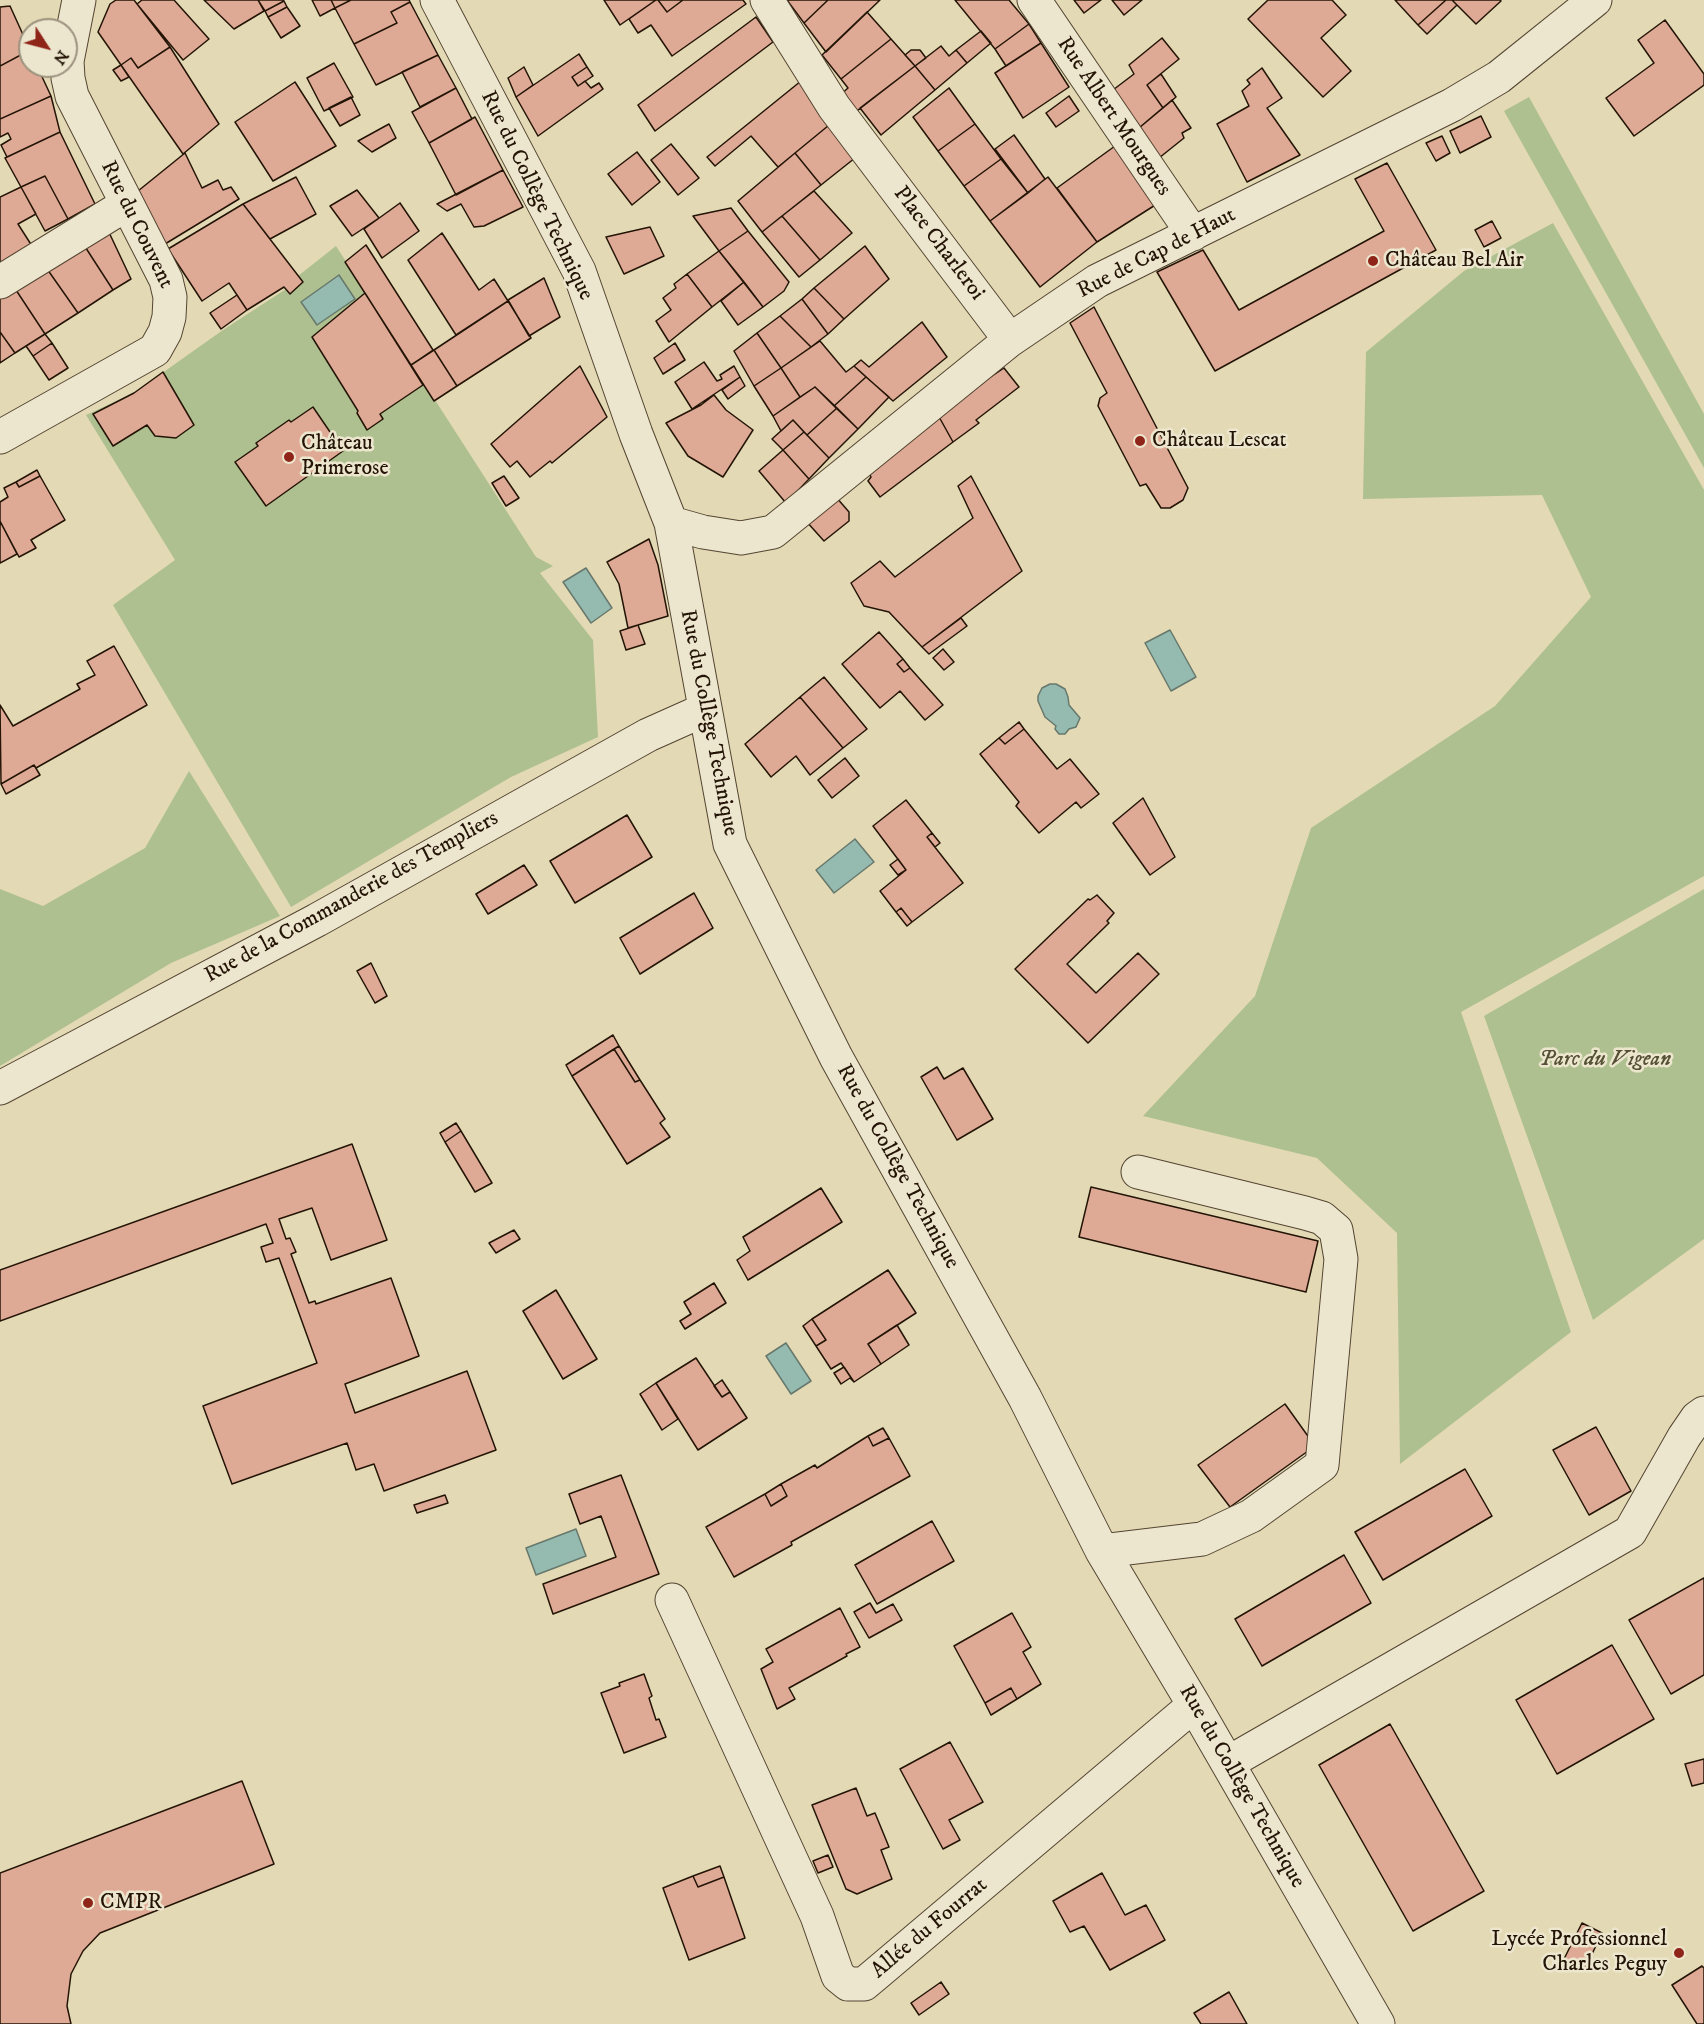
<!DOCTYPE html>
<meta charset="utf-8">
<style>
body{margin:0}
#map{position:relative;width:1704px;height:2024px;overflow:hidden;background:#e3d9b4;font-family:"IM FELL DW Pica",serif}
canvas{display:block}
.north{position:absolute;left:18px;top:18px;width:60px;height:60px;box-sizing:border-box;background:#ede6ce;border:2px solid #9c927e;border-radius:50%;rotate:126deg;font-size:16px;font-weight:700;line-height:24px;text-align:center;color:#231406}
.north::after{content:'';display:block;margin:auto;width:21px;height:27px;background:#8f2418;clip-path:polygon(50% 0,100% 100%,50% 72%,0 100%)}
</style>
<div id="map">
<canvas width="1704" height="2024"></canvas>
<div class="north">N</div>
</div>
<script>
const context = document.querySelector('canvas').getContext('2d');
context.lineJoin = 'round';
function fillPath(path, color) { context.fillStyle = color; context.fill(path, 'evenodd'); }
const shape = rows => new Path2D(rows.map(r => 'M' + r).join(''));
function trace(path, color, width, dash) { context.strokeStyle = color; context.lineWidth = width; context.lineCap = dash ? 'butt' : 'round'; context.setLineDash(dash || []); context.stroke(path); }
function drawText(font, color, halo, rows, align = 'center') {
  context.font = font + ' "IM FELL DW Pica",serif'; context.lineWidth = 5; context.setLineDash([]); context.textBaseline = 'middle'; context.strokeStyle = halo; context.fillStyle = color; for (const [text, x, y, turn = 0] of rows) {
    context.save(); context.translate(x, y); context.rotate((+turn || 0) * Math.PI / 180); context.textAlign = isNaN(turn) ? turn : align; if (halo) context.strokeText(text, 0, 0); context.fillText(text, 0, 0); context.restore();
  }
}
fillPath(shape([
 [1529,97,1704,414,1704,468,1504,111],
 [1553,223,1704,490,1704,876,1461,1012,1571,1332,1400,1464,1397,1233,1317,1158,1143,1116,1255,996,1311,828,1495,706,1591,597,1542,495,1363,499,1366,352,1464,271],
 [336,246,536,557,553,566,540,573,593,640,598,737,511,777,291,907,113,605,175,560,86,415,134,393,223,330,286,289,290,294,302,282,298,276],
 [189,771,280,916,171,963,0,1066,0,889,43,906,145,848],
 [1704,889,1704,1239,1593,1320,1484,1016]
]), '#afc090');
const water = shape([
 [339,275,355,299,317,325,301,302,339,275],
 [586,568,612,608,591,623,563,582,586,568],
 [1170,630,1196,677,1171,691,1145,643,1170,630],
 [1050,684,1056,684,1065,689,1068,697,1069,705,1080,718,1076,727,1069,729,1065,734,1059,734,1055,729,1056,726,1045,717,1038,701,1038,696,1042,688,1050,684],
 [855,839,874,862,834,893,816,870,855,839],
 [786,1343,811,1381,791,1394,766,1356,786,1343],
 [576,1529,586,1556,536,1575,526,1548,576,1529]
]);
fillPath(water, '#95bab0');
trace(water, '#67786c', 1.5);
const building = shape([
 [116,0,134,0,170,47,138,68,131,58,121,65,98,32,110,4,116,0],
 [142,0,174,0,209,39,183,60,137,4,142,0],
 [204,0,258,0,264,11,234,29,204,0],
 [258,0,283,0,284,1,265,11,258,0],
 [312,0,331,0,335,8,320,16,312,0],
 [331,0,351,0,335,8,331,0],
 [351,0,409,0,410,2,391,12,397,23,354,44,335,8,351,0],
 [604,0,656,0,620,25,604,0],
 [656,0,658,0,667,12,683,0,743,0,746,4,672,56,651,25,638,33,629,19,656,0],
 [658,0,683,0,667,12,658,0],
 [787,0,828,0,804,23,787,0],
 [828,0,880,0,826,52,804,23,828,0],
 [955,0,1009,0,1029,24,995,49,955,0],
 [1074,0,1101,0,1084,13,1074,0],
 [1112,0,1142,0,1124,15,1112,0],
 [1268,0,1332,0,1346,15,1321,38,1351,71,1323,97,1248,19,1268,0],
 [1395,0,1446,0,1418,25,1395,0],
 [1446,0,1452,0,1457,5,1427,34,1418,25,1446,0],
 [1452,0,1500,0,1501,1,1476,24,1452,0],
 [284,1,287,7,268,17,265,11,284,1],
 [410,2,438,55,376,85,354,44,397,23,391,12,410,2],
 [10,6,30,50,0,66,0,7,10,6],
 [287,7,300,26,281,38,268,17,287,7],
 [867,12,891,39,841,79,822,55,867,12],
 [756,17,773,42,655,131,638,105,756,17],
 [1665,20,1704,74,1704,85,1634,136,1606,98,1654,63,1638,40,1665,20],
 [1029,24,1041,43,1006,66,995,49,1029,24],
 [981,31,991,43,967,63,956,50,981,31],
 [1162,38,1179,59,1147,85,1163,108,1133,133,1105,96,1134,74,1129,65,1162,38],
 [891,39,915,66,853,114,839,96,848,88,841,79,891,39],
 [1041,43,1069,87,1023,118,995,73,1041,43],
 [941,46,949,56,956,50,967,63,935,90,915,66,941,46],
 [170,47,219,124,183,154,121,65,131,58,138,68,170,47],
 [30,50,30,66,37,66,51,96,0,119,0,66,30,50],
 [911,50,920,50,926,58,915,66,905,55,911,50],
 [579,54,587,67,572,77,578,86,585,81,591,88,599,83,603,89,538,136,516,97,579,54],
 [438,55,456,88,420,107,402,72,438,55],
 [334,63,353,97,324,111,307,78,334,63],
 [121,65,129,77,121,81,113,70,121,65],
 [915,66,935,90,881,135,860,108,915,66],
 [524,67,533,85,516,97,508,78,524,67],
 [587,67,593,76,578,86,572,77,587,67],
 [1262,68,1282,98,1267,108,1300,155,1247,182,1217,124,1249,106,1242,91,1250,84,1247,80,1262,68],
 [1161,74,1176,97,1163,108,1147,85,1161,74],
 [801,81,834,121,778,167,751,136,715,166,707,157,801,81],
 [295,82,336,146,273,181,235,122,295,82],
 [456,88,472,119,429,143,412,112,456,88],
 [949,88,975,124,938,151,913,117,949,88],
 [51,96,60,132,7,157,1,145,11,139,8,133,0,137,0,119,51,96],
 [1069,96,1079,111,1056,127,1046,113,1069,96],
 [351,97,360,115,340,126,329,108,351,97],
 [1172,100,1191,128,1182,133,1184,138,1154,162,1133,133,1172,100],
 [1481,116,1491,137,1460,153,1450,131,1481,116],
 [475,117,503,170,456,195,429,143,475,117],
 [834,121,860,154,821,185,795,153,834,121],
 [389,124,396,138,372,152,358,141,389,124],
 [975,124,1001,159,964,186,938,151,975,124],
 [60,132,95,204,68,219,45,176,21,187,5,158,60,132],
 [1014,135,1045,179,1028,193,995,149,1014,135],
 [1442,136,1450,153,1436,161,1426,143,1442,136],
 [671,144,699,178,678,195,651,160,671,144],
 [1115,146,1160,202,1097,242,1057,188,1115,146],
 [637,152,660,182,632,205,608,174,637,152],
 [185,153,202,188,218,180,223,190,231,187,239,199,165,244,138,191,185,153],
 [795,153,821,185,762,232,738,201,795,153],
 [1001,159,1028,193,990,221,964,186,1001,159],
 [1387,163,1436,250,1215,371,1157,272,1203,250,1239,310,1384,231,1355,179,1387,163],
 [503,170,523,207,484,226,474,227,461,204,447,211,437,204,503,170],
 [45,176,68,219,45,231,21,187,45,176],
 [296,177,316,214,270,239,243,204,296,177],
 [1048,177,1097,242,1040,287,990,221,1048,177],
 [21,187,36,214,18,224,32,246,0,267,0,197,21,187],
 [357,190,379,218,352,236,330,206,357,190],
 [814,191,852,233,820,260,782,216,814,191],
 [400,203,419,231,382,258,364,229,400,203],
 [243,204,303,282,290,294,284,287,247,310,229,283,202,301,168,249,243,204],
 [731,208,748,231,719,251,693,216,731,208],
 [782,216,820,260,799,277,762,232,782,216],
 [1492,221,1501,238,1484,247,1475,230,1492,221],
 [106,226,131,279,113,290,82,242,106,226],
 [650,227,664,256,624,274,606,237,650,227],
 [748,231,789,282,784,291,763,307,719,251,748,231],
 [442,233,479,290,494,279,508,301,456,335,408,260,442,233],
 [82,242,113,290,78,313,45,266,82,242],
 [366,245,433,350,411,365,345,262,366,245],
 [865,246,889,279,844,319,814,288,865,246],
 [719,251,744,282,712,307,687,274,719,251],
 [45,266,78,313,45,334,14,287,45,266],
 [687,274,712,307,669,342,656,321,671,310,663,298,676,288,674,284,687,274],
 [544,278,560,317,529,336,508,300,544,278],
 [744,282,763,307,738,325,721,301,744,282],
 [14,287,45,334,15,353,0,332,0,296,14,287],
 [814,288,844,319,828,334,802,299,814,288],
 [365,293,423,385,380,414,383,419,367,430,357,413,358,411,312,337,365,293],
 [237,295,247,310,221,329,210,313,237,295],
 [802,299,828,334,811,347,780,316,802,299],
 [508,301,531,338,457,386,434,350,508,301],
 [1094,307,1188,488,1183,500,1170,508,1161,508,1146,484,1140,486,1098,406,1100,398,1107,393,1070,323,1094,307],
 [780,316,811,347,781,368,757,333,780,316],
 [922,322,947,357,893,401,854,366,861,360,869,367,922,322],
 [0,332,15,353,0,363,0,332],
 [757,333,781,368,754,386,734,351,757,333],
 [45,334,52,343,33,356,26,346,45,334],
 [820,341,846,372,854,366,866,377,834,406,815,387,800,397,781,368,820,341],
 [52,343,68,368,49,380,33,356,52,343],
 [675,343,685,360,663,374,654,358,675,343],
 [434,350,457,386,434,401,411,365,434,350],
 [704,362,717,381,722,379,720,375,734,366,740,377,692,409,675,382,704,362],
 [580,366,607,417,552,463,550,461,530,477,517,461,510,467,491,444,580,366],
 [781,368,800,397,773,416,754,386,781,368],
 [1004,368,1019,387,976,420,979,423,953,442,938,415,959,398,1004,368],
 [163,372,194,425,176,438,155,436,147,425,113,446,93,414,134,393,163,372],
 [740,377,745,386,728,399,722,390,740,377],
 [866,377,889,397,858,429,834,406,866,377],
 [815,387,837,408,807,435,793,420,781,431,773,416,815,387],
 [714,395,726,410,753,430,723,477,688,456,666,423,701,405,714,395],
 [313,407,343,451,266,506,235,462,258,446,256,443,289,420,291,422,313,407],
 [837,408,858,429,829,458,807,435,837,408],
 [938,415,953,442,880,497,868,481,871,477,868,471,938,415],
 [793,420,804,432,783,450,772,439,793,420],
 [804,432,829,458,809,479,783,450,804,432],
 [783,450,809,479,786,503,759,471,783,450],
 [37,470,40,476,19,487,16,482,37,470],
 [40,476,65,520,31,540,36,548,19,557,0,521,0,502,8,497,4,488,16,482,19,487,40,476],
 [504,476,519,498,506,506,492,483,504,476],
 [971,476,1022,571,922,647,889,612,864,606,851,583,880,561,895,577,973,518,958,486,971,476],
 [836,497,849,512,849,521,824,541,806,521,836,497],
 [0,521,17,554,0,563,0,521],
 [649,539,658,565,668,616,628,628,619,584,607,562,649,539],
 [961,618,967,626,929,654,922,647,961,618],
 [638,625,645,644,626,650,620,631,638,625],
 [879,632,903,659,897,664,904,672,910,668,943,705,925,720,900,691,880,708,842,664,879,632],
 [114,646,147,705,36,768,34,765,1,784,0,705,13,726,80,689,77,684,95,675,87,661,114,646],
 [943,649,954,662,944,670,933,658,943,649],
 [903,659,910,668,904,672,897,664,903,659],
 [824,677,867,729,843,748,800,697,824,677],
 [800,697,843,748,810,775,796,756,771,777,745,744,800,697],
 [1019,722,1024,729,1005,744,999,738,1019,722],
 [1024,729,1057,769,1070,759,1099,794,1081,808,1076,802,1039,833,1016,806,1019,802,980,754,999,738,1005,744,1024,729],
 [845,758,859,776,832,798,818,780,845,758],
 [34,765,40,775,6,794,1,784,34,765],
 [1143,798,1175,857,1150,875,1113,823,1143,798],
 [906,800,932,833,927,837,963,883,912,922,901,908,896,912,880,891,906,870,873,826,906,800],
 [627,815,652,857,575,903,550,861,627,815],
 [932,833,940,843,935,847,927,837,932,833],
 [898,859,906,870,898,875,890,865,898,859],
 [524,865,537,885,488,914,476,894,524,865],
 [694,893,713,928,640,974,620,938,694,893],
 [1097,895,1114,913,1107,921,1109,923,1067,964,1096,993,1138,953,1159,974,1088,1043,1015,969,1088,899,1090,900,1097,895],
 [901,908,912,922,907,926,896,912,901,908],
 [371,963,387,996,375,1003,357,971,371,963],
 [613,1035,619,1046,572,1076,566,1065,613,1035],
 [619,1046,640,1080,635,1082,614,1049,619,1046],
 [614,1049,635,1082,640,1080,665,1119,660,1123,670,1137,627,1164,572,1076,614,1049],
 [937,1067,944,1079,963,1068,993,1119,957,1140,921,1077,937,1067],
 [456,1123,461,1131,445,1142,440,1133,456,1123],
 [461,1131,492,1183,475,1192,445,1142,461,1131],
 [352,1144,387,1240,331,1260,312,1208,279,1219,286,1239,290,1238,296,1252,291,1254,309,1303,315,1301,316,1304,391,1278,419,1356,345,1384,355,1413,467,1371,496,1450,384,1491,374,1464,356,1470,347,1443,232,1484,203,1406,317,1363,279,1258,266,1262,261,1247,273,1243,266,1224,0,1321,0,1270,352,1144],
 [1091,1187,1318,1241,1306,1292,1079,1237,1091,1187],
 [821,1188,842,1222,748,1280,737,1260,750,1251,743,1237,821,1188],
 [514,1230,520,1239,496,1253,489,1243,514,1230],
 [888,1270,916,1313,868,1344,881,1364,854,1382,841,1363,831,1369,816,1346,826,1340,812,1319,888,1270],
 [714,1283,726,1303,685,1329,680,1321,691,1314,684,1302,714,1283],
 [556,1290,597,1359,563,1379,523,1311,556,1290],
 [812,1319,826,1340,816,1346,803,1326,812,1319],
 [897,1325,909,1345,881,1364,868,1344,897,1325],
 [696,1358,722,1397,730,1392,747,1418,698,1450,656,1383,696,1358],
 [844,1367,854,1382,850,1378,841,1384,834,1373,844,1367],
 [722,1380,730,1392,722,1397,714,1386,722,1380],
 [656,1383,678,1419,662,1430,640,1394,656,1383],
 [1285,1404,1315,1446,1230,1507,1198,1465,1285,1404],
 [1596,1427,1631,1491,1589,1515,1553,1450,1596,1427],
 [883,1428,889,1438,873,1446,868,1436,883,1428],
 [868,1436,873,1446,889,1438,910,1476,791,1542,792,1545,734,1577,706,1527,765,1494,771,1506,787,1496,781,1484,815,1465,817,1468,868,1436],
 [1465,1469,1492,1516,1383,1580,1355,1532,1465,1469],
 [621,1475,659,1574,553,1614,543,1584,616,1557,601,1516,580,1524,569,1494,621,1475],
 [781,1484,787,1496,771,1506,765,1494,781,1484],
 [445,1495,448,1503,417,1513,414,1505,445,1495],
 [932,1521,954,1561,877,1604,855,1565,932,1521],
 [1344,1555,1371,1603,1262,1666,1235,1619,1344,1555],
 [1704,1578,1704,1675,1671,1694,1629,1620,1704,1578],
 [870,1603,876,1613,893,1604,902,1620,869,1638,854,1612,870,1603],
 [840,1608,860,1647,846,1654,847,1656,789,1688,795,1699,777,1709,761,1669,773,1662,766,1649,840,1608],
 [1012,1613,1031,1647,1023,1652,1041,1684,1017,1699,1011,1688,985,1703,954,1646,1012,1613],
 [1612,1645,1654,1719,1557,1774,1516,1700,1612,1645],
 [644,1674,652,1696,649,1698,656,1720,659,1719,666,1737,624,1753,601,1693,620,1686,619,1683,644,1674],
 [1011,1688,1017,1699,991,1715,985,1703,1011,1688],
 [1390,1724,1484,1891,1413,1931,1319,1765,1390,1724],
 [950,1742,983,1802,949,1820,960,1840,943,1849,900,1769,950,1742],
 [1704,1759,1704,1783,1692,1786,1685,1764,1704,1759],
 [242,1781,274,1864,100,1933,83,1951,71,1974,67,2006,71,2024,0,2024,0,1873,242,1781],
 [856,1788,867,1816,875,1813,889,1847,881,1850,892,1879,857,1894,846,1889,812,1805,856,1788],
 [828,1855,833,1867,818,1873,813,1861,828,1855],
 [720,1866,724,1877,698,1887,693,1876,720,1866],
 [1102,1873,1125,1915,1146,1905,1165,1940,1110,1970,1084,1926,1070,1932,1053,1901,1102,1873],
 [693,1876,698,1887,724,1877,745,1938,689,1960,663,1888,693,1876],
 [1582,1923,1602,1933,1584,1971,1563,1961,1582,1923],
 [1702,1966,1704,1968,1704,2024,1697,2024,1672,1985,1702,1966],
 [941,1982,949,1994,919,2015,911,2003,941,1982],
 [1229,1992,1247,2024,1201,2024,1194,2013,1229,1992]
]);
fillPath(building, '#dfaa95');
trace(building, '#231406', 1.5);
const minor = shape([
 [437,0,579,271,636,434,671,523,730,844,836,1057,1025,1398,1102,1551,1194,1705,1378,2024],
 [767,0,834,107,1010,340],
 [1034,0,1193,234],
 [0,282,127,204],
 [0,437,155,350,165,332,169,317,170,297,166,280,72,96,68,78,67,61,79,0],
 [671,523,703,532,741,538,773,532,1010,340,1097,281,1452,105,1499,77,1595,0],
 [0,1088,317,920,648,735,704,710],
 [1102,1551,1202,1539,1251,1516,1322,1465,1341,1259,1336,1230,1322,1218,1305,1213,1138,1172],
 [672,1600,817,1916,838,1976,848,1984,864,1984,876,1974,1194,1705],
 [1228,1763,1630,1532,1684,1437,1697,1418,1704,1413]
]);
trace(minor, '#534532', 35);
trace(minor, '#ede6ce', 33);
for (const [x, y, r, color] of [
 [1373,261,6,"#8f2418"],
 [1140,441,6,"#8f2418"],
 [289,457,6,"#8f2418"],
 [88,1903,6,"#8f2418"],
 [1679,1953,6,"#8f2418"]
]) { const dot = new Path2D(); dot.arc(x, y, r, 0, 2 * Math.PI); context.fillStyle = color; context.fill(dot); trace(dot, '#ede6ce', 2); }
drawText('22px', '#231406', '#ede6ce', [
 ["Rue Albert Mourgues",1113,117,56],
 ["Rue du Collège Technique",536,196,64],
 ["Rue du Couvent",136,225,64],
 ["Place Charleroi",938,244,53],
 ["Rue de Cap de Haut",1157,254,-27],
 ["Rue du Collège Technique",708,723,79],
 ["Rue de la Commanderie des Templiers",352,898,-29],
 ["Rue du Collège Technique",897,1167,61],
 ["Rue du Collège Technique",1241,1787,60],
 ["Allée du Fourrat",930,1929,-40]
]);
drawText('22px', '#231406', '#ede6ce', [
 ["Château Bel Air",1385,261],
 ["Château Lescat",1152,441],
 ["Château",301,444],
 ["Primerose",301,469],
 ["CMPR",100,1903],
 ["Lycée Professionnel",1667,1940,"right"],
 ["Charles Peguy",1667,1965,"right"]
], 'left');
drawText('italic 22px', '#545036', '#ede6ce', [
 ["Parc du Vigean",1605,1060]
]);
</script>
